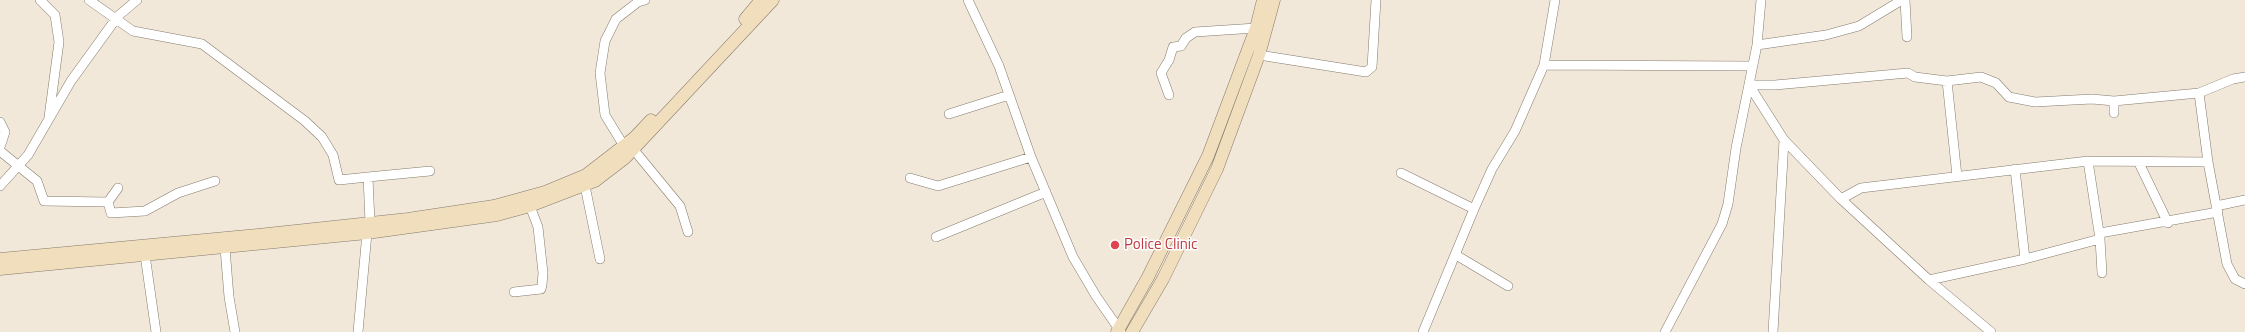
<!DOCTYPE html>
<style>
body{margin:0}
canvas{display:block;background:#f2e8d9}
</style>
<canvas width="2245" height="332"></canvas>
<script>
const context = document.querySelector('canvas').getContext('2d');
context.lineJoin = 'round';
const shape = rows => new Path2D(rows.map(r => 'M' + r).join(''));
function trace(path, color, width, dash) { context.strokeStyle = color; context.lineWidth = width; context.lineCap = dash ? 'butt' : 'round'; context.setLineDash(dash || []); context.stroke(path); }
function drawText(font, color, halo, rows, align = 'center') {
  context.font = font + ' "Titillium Web",sans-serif'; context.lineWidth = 3; context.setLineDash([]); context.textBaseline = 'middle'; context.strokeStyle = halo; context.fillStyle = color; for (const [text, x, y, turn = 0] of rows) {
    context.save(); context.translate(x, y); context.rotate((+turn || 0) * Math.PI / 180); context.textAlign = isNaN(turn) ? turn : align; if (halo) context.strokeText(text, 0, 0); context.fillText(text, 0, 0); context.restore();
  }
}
const street = shape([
 [40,0,55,15,59,42,49,117],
 [89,0,133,31,202,44,305,121,322,137,333,155,339,180,368,177],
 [968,0,999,66,1031,157,1073,257,1096,296,1121,332],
 [1905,0,1907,37],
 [1757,45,1826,35,1859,26,1902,0],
 [1259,55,1366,72,1372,67,1376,0],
 [1544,65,1752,66],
 [1947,81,1957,176],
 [1749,85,1775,85,1908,73,1915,77,1947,81,1981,77,1996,83,2009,97,2035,102,2092,99,2114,101],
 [1749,85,1784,140,1841,199,1929,280,1991,332],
 [2199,93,2208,162,2227,264,2235,279,2245,284],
 [1169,95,1161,73,1169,60,1173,47,1181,46,1186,38,1195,32,1256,28],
 [2114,113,2114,101,2199,93,2233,79,2245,77],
 [949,114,1009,95],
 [0,122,5,132,0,147],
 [624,146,605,115,600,73,605,41,616,19,638,2,645,0],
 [634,150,680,206,688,232],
 [0,151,37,181,44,201,108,202,118,188],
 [2139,163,2168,223],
 [2015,169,2025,259],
 [1401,173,1474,209],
 [910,178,938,186,1031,157],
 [0,186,28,155,71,81,118,16,137,0],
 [585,186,600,259],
 [1841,199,1861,188,2088,161,2208,162],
 [108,202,111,213,145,211,178,193,215,181],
 [2216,206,2245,200],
 [2100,233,2218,212],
 [936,237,1046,192],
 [2100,239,2102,273],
 [225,248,229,297,235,332],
 [145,255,156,332],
 [1456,255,1508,286],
 [1929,280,2025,259,2100,239,2088,161],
 [514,292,541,289,542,285,543,273,538,227,530,206],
 [358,332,367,233,370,223,368,177,430,171],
 [1423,332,1474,209,1492,169,1515,131,1544,65,1555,0],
 [1665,332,1722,224,1728,204,1736,148,1757,45,1761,0],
 [1773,332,1784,140]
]);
const secondary = shape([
 [745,19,761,0],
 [0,259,258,235,408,219,494,206,545,192,586,175,634,138,651,120],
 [0,269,367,233,497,215,530,206,595,181,625,158,773,0],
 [1117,332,1148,277,1208,156,1256,28,1263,0],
 [1132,332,1163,279,1217,169,1259,55,1274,0]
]);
trace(street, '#847b6d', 10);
trace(secondary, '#847b6d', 13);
trace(street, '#fff', 9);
trace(secondary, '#f1debd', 12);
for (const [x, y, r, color] of [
 [1115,245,5,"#e0444e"]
]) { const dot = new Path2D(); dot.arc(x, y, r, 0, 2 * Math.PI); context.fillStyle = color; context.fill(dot); trace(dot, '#fff', 1.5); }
drawText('15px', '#be3a42', '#fff', [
 ["Police Clinic",1124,245]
], 'left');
</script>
